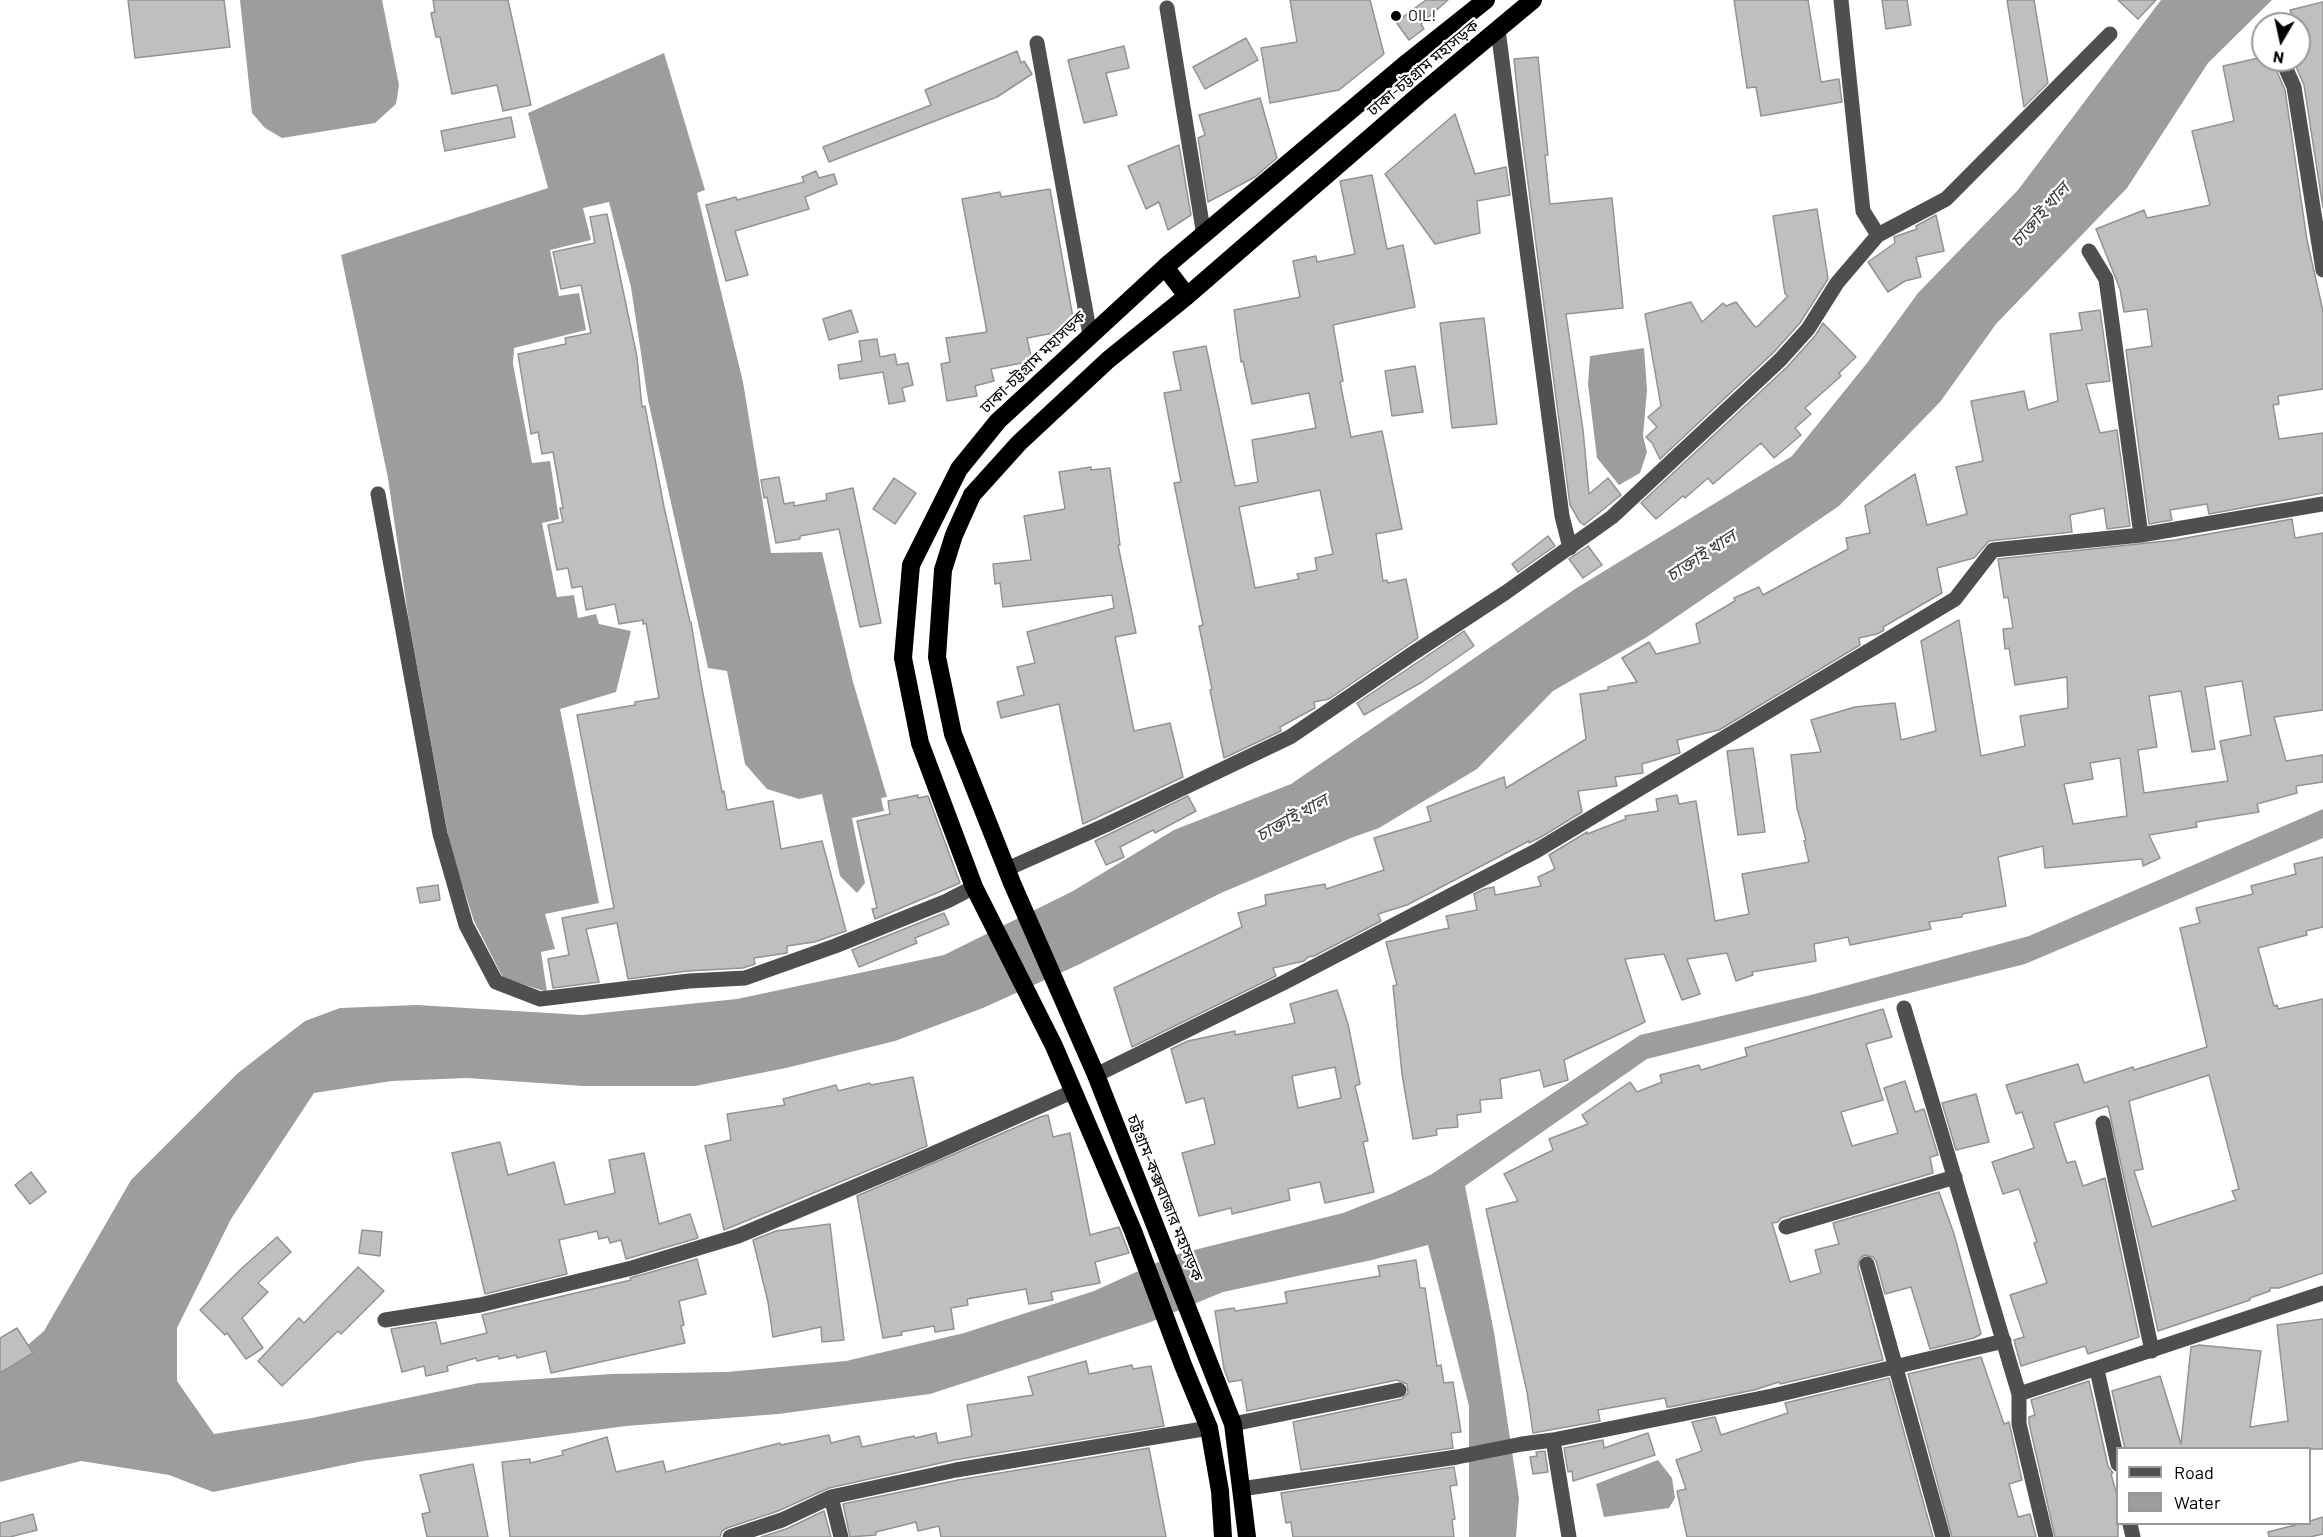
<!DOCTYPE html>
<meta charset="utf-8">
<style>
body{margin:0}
#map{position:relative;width:2323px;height:1537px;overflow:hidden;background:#fff;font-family:Barlow,sans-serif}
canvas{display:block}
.legend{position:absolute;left:2116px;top:1447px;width:195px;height:78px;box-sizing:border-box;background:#fff;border:2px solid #999;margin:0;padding:8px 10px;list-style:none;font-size:18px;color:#000}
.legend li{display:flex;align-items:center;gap:12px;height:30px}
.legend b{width:30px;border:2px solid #999}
.north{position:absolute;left:2251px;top:12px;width:60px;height:60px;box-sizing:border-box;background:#fff;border:2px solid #999;border-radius:50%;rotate:189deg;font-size:16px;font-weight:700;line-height:24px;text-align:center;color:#000}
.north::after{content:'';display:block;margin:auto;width:21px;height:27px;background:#000;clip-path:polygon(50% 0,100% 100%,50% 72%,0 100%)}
</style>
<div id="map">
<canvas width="2323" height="1537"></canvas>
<ul class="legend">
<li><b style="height:8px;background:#4f4f4f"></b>Road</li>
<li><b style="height:16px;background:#9d9d9d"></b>Water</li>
</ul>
<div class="north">N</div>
</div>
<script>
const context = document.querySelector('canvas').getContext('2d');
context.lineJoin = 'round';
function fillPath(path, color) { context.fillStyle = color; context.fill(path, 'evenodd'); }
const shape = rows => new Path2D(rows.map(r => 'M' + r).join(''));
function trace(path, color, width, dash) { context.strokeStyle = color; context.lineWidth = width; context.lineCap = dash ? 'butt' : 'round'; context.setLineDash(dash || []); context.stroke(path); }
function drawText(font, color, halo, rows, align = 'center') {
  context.font = font + ' Barlow,"Noto Sans Bengali",sans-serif'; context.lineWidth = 4.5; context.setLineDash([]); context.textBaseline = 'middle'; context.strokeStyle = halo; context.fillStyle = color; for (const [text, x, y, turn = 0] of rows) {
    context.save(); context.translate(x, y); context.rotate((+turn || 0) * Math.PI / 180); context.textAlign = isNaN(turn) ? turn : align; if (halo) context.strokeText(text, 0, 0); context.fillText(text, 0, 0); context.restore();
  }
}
fillPath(shape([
 [240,0,382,0,399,85,396,104,375,123,282,138,265,128,252,113],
 [2161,0,2272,0,2208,63,2127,188,1996,324,1940,402,1839,506,1647,637,1553,691,1477,769,1379,828,1351,838,1221,893,1080,964,983,1008,895,1041,786,1068,695,1086,583,1086,467,1078,392,1081,314,1093,231,1219,177,1328,177,1381,214,1434,312,1418,479,1383,611,1374,727,1372,846,1361,964,1333,1094,1291,1174,1255,1343,1213,1391,1194,1432,1174,1640,1035,1811,995,2029,936,2323,809,2323,838,2025,964,1647,1059,1465,1186,1494,1332,1519,1498,1516,1537,1469,1537,1469,1406,1428,1245,1372,1260,1223,1292,1148,1323,930,1394,778,1414,626,1426,363,1461,213,1492,169,1475,81,1461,0,1482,0,1369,44,1331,131,1180,238,1073,305,1021,340,1008,417,1005,582,1015,737,999,944,955,1073,891,1174,830,1291,784,1575,589,1792,456,1867,363,1918,293,2018,190],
 [664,53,705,190,697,193,743,382,771,553,822,552,853,682,887,797,881,798,884,811,852,818,865,883,857,893,840,876,822,794,799,799,767,789,745,764,727,671,708,668,648,400,631,287,609,202,583,208,591,240,550,250,559,296,579,293,586,330,514,348,513,364,532,463,550,461,559,519,542,523,557,597,574,595,578,618,596,614,599,624,631,631,616,692,560,709,599,903,545,914,555,949,541,952,547,992,503,978,474,921,450,846,409,622,388,478,341,255,548,188,528,113],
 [1644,348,1647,390,1643,436,1647,452,1640,473,1619,485,1597,458,1588,384,1590,356],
 [1658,1460,1672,1478,1675,1498,1669,1508,1604,1517,1596,1484]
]), '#9d9d9d');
const building = shape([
 [128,0,224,0,230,47,135,58,128,0],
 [433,0,508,0,531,105,503,111,497,85,452,94,440,37,436,37,431,13,435,12,433,0],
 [1290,0,1370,0,1384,54,1339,90,1270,103,1261,48,1297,42,1290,0],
 [1426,0,1448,0,1421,24,1424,29,1409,40,1396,22,1426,0],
 [1734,0,1808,0,1821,82,1839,79,1842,102,1761,116,1756,87,1747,88,1734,0],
 [1882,0,1907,0,1911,25,1886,29,1882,0],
 [2007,0,2034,0,2048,83,2024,107,2007,0],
 [2118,0,2156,0,2138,19,2118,0],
 [2323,2,2323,208,2304,85,2293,60,2299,60,2299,24,2293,24,2290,10,2323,2],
 [1246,38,1258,60,1205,89,1193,67,1246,38],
 [1124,46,1129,68,1106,73,1117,115,1084,123,1068,60,1124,46],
 [1017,51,1021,63,1024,61,1032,74,997,97,829,162,823,147,931,105,925,90,1017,51],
 [1538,57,1548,155,1545,155,1550,204,1612,198,1623,308,1566,314,1583,430,1589,494,1608,478,1621,495,1584,525,1580,522,1570,505,1521,129,1514,59,1538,57],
 [2263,57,2263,60,2272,60,2285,90,2307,240,2323,311,2323,389,2278,396,2279,404,2273,405,2279,439,2323,433,2323,493,2209,514,2207,504,2170,510,2172,520,2149,524,2126,350,2152,346,2147,309,2124,312,2120,289,2096,229,2144,210,2147,218,2210,205,2192,131,2234,121,2223,66,2263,57],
 [1260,98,1277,158,1255,177,1208,202,1198,138,1205,135,1199,115,1260,98],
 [1455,114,1475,174,1506,167,1510,195,1477,201,1480,233,1435,244,1385,174,1455,114],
 [511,117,515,137,445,151,441,131,511,117],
 [1179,145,1191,215,1168,230,1159,202,1146,209,1128,166,1179,145],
 [816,171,819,178,834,174,837,184,805,197,809,209,735,231,748,275,726,281,706,205,736,197,737,200,804,182,802,177,816,171],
 [1372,175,1387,249,1403,245,1415,307,1333,325,1343,381,1340,382,1351,437,1382,431,1402,529,1376,534,1383,581,1387,580,1388,583,1406,579,1418,638,1329,699,1314,702,1315,708,1280,727,1281,731,1224,758,1210,690,1212,689,1199,626,1203,625,1174,483,1181,482,1164,393,1181,390,1173,352,1206,346,1235,486,1258,482,1252,440,1316,428,1309,393,1252,404,1243,361,1241,362,1234,310,1300,297,1293,261,1316,256,1317,262,1355,254,1340,181,1372,175],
 [1320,490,1333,554,1315,558,1317,570,1297,574,1299,579,1255,588,1239,507,1320,490],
 [1050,189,1075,329,1027,338,1032,361,991,369,994,381,975,386,977,396,947,401,941,364,950,362,946,338,987,332,962,199,1000,192,1001,197,1050,189],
 [1817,209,1828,279,1800,323,1773,353,1660,459,1652,443,1646,437,1657,427,1648,417,1661,406,1645,314,1691,302,1702,322,1723,303,1726,306,1736,302,1755,327,1758,326,1788,296,1785,294,1773,216,1817,209],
 [607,214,637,357,642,407,645,406,664,507,690,622,691,622,701,683,722,792,724,791,727,810,773,801,781,849,822,841,846,931,814,942,787,946,787,953,754,958,755,964,743,968,688,971,628,979,617,923,586,929,599,982,553,988,548,959,569,955,562,918,614,908,577,715,635,705,635,702,659,698,646,623,643,624,643,620,619,624,615,604,586,610,582,586,572,588,568,568,557,570,548,525,563,522,560,508,563,508,553,452,542,454,538,432,531,434,518,354,566,344,565,338,591,333,581,285,561,289,553,252,595,243,590,217,607,214],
 [1936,215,1944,251,1916,257,1921,277,1905,281,1888,292,1868,262,1895,243,1894,237,1917,229,1916,226,1936,215],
 [851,310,858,332,829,340,823,319,851,310],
 [2100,310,2110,381,2086,384,2100,433,2117,430,2130,526,2107,529,2104,508,2070,515,2072,532,1989,541,1974,558,1937,568,1942,593,1883,627,1884,630,1877,634,1859,638,1860,645,1719,730,1677,740,1680,753,1642,764,1643,773,1615,777,1617,786,1578,791,1582,812,1541,837,1529,843,1529,841,1407,905,1378,914,1381,921,1314,956,1308,957,1304,961,1273,968,1276,976,1132,1047,1114,988,1242,927,1238,913,1266,905,1265,895,1325,884,1326,889,1384,870,1374,838,1431,821,1427,807,1504,777,1506,788,1586,739,1580,694,1608,690,1608,687,1637,682,1622,658,1649,642,1656,654,1700,643,1696,624,1735,601,1734,598,1759,587,1763,595,1848,549,1846,538,1870,533,1865,506,1915,474,1927,525,1967,514,1956,467,1983,461,1971,401,2024,391,2028,410,2058,401,2050,334,2082,330,2079,313,2100,310],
 [1484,318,1497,424,1452,428,1440,323,1484,318],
 [1823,323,1856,357,1839,373,1841,376,1805,408,1811,414,1795,428,1801,435,1774,458,1761,443,1713,484,1708,478,1685,498,1683,496,1656,519,1641,503,1787,367,1815,336,1823,323],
 [877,339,880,357,895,354,897,365,908,363,913,385,902,388,905,401,889,404,883,372,840,379,838,365,862,361,859,341,877,339],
 [1415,366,1423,412,1392,416,1385,371,1415,366],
 [1091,467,1091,470,1110,468,1120,545,1118,545,1136,633,1115,637,1134,731,1170,723,1183,777,1083,824,1059,704,1001,718,997,702,1024,695,1017,667,1035,663,1027,632,1114,608,1112,595,1003,607,1000,583,995,584,993,564,1031,560,1024,516,1065,509,1059,472,1091,467],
 [779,477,784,504,794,502,794,506,827,500,826,494,853,488,881,623,860,627,839,529,800,536,800,539,776,543,767,497,764,498,761,480,779,477],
 [894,478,916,493,895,524,873,509,894,478],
 [2292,519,2295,538,2323,533,2323,710,2274,717,2286,761,2323,755,2323,782,2296,786,2297,793,2257,804,2259,812,2196,822,2197,827,2149,835,2160,858,2143,866,2142,859,2045,868,2043,846,1998,857,2006,906,1962,914,1962,917,1929,922,1931,929,1850,945,1848,937,1814,944,1816,961,1752,972,1753,975,1736,981,1727,953,1687,959,1700,994,1682,1000,1664,954,1625,959,1645,1022,1564,1060,1568,1080,1544,1087,1540,1070,1500,1079,1502,1098,1480,1100,1481,1112,1457,1115,1458,1127,1436,1129,1437,1135,1413,1139,1402,1074,1393,986,1397,985,1386,942,1449,928,1446,916,1477,910,1474,894,1484,889,1494,887,1495,895,1541,886,1538,877,1555,869,1549,855,1587,832,1587,834,1626,819,1625,816,1658,811,1656,799,1677,795,1679,804,1696,801,1715,921,1749,914,1742,874,1809,862,1804,841,1806,840,1797,808,1791,755,1821,752,1811,720,1855,707,1895,703,1901,740,1936,731,1921,641,1959,620,1981,756,2025,746,2020,716,2068,708,2067,677,2015,685,2009,648,2005,649,2003,629,2013,628,2008,597,2004,598,1998,559,2175,540,2292,519],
 [2242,681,2251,735,2220,741,2228,781,2144,793,2138,750,2157,747,2149,696,2181,691,2192,752,2215,749,2205,687,2242,681],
 [2120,758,2127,816,2073,824,2064,784,2093,779,2090,763,2120,758],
 [1548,536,1555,546,1518,572,1512,564,1548,536],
 [1588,546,1602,565,1583,578,1569,559,1588,546],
 [1464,631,1474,646,1422,682,1364,715,1357,703,1464,631],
 [1753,748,1765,832,1738,835,1727,751,1753,748],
 [918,795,918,798,928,796,960,883,875,919,872,909,877,908,857,821,890,814,888,801,918,795],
 [1188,796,1196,811,1155,833,1153,830,1120,847,1124,857,1106,865,1095,841,1188,796],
 [2323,857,2323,927,2306,931,2307,935,2258,948,2274,1006,2277,1005,2278,1009,2323,999,2323,1273,2279,1288,2270,1288,2270,1291,2250,1298,2250,1300,2158,1331,2108,1106,2054,1123,2067,1163,2075,1161,2083,1186,2105,1178,2139,1337,2088,1354,2085,1346,2021,1366,2014,1340,2024,1337,2010,1295,2047,1283,2034,1243,2037,1242,2019,1189,2003,1194,1992,1162,2034,1148,2022,1112,2016,1114,2006,1085,2078,1064,2084,1083,2133,1067,2134,1070,2207,1047,2180,928,2200,923,2196,908,2253,894,2251,886,2296,874,2294,864,2323,857],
 [2209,1075,2239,1189,2232,1191,2236,1200,2152,1227,2134,1171,2143,1169,2129,1101,2209,1075],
 [438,885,440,900,420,903,417,888,438,885],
 [944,913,949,924,915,938,917,943,859,967,852,950,944,913],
 [1337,990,1348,1024,1360,1084,1355,1086,1368,1141,1363,1142,1374,1192,1325,1203,1320,1182,1288,1189,1290,1200,1232,1214,1231,1208,1199,1216,1182,1153,1215,1144,1204,1098,1186,1103,1171,1049,1188,1041,1235,1031,1235,1035,1295,1023,1290,1004,1337,990],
 [1335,1067,1341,1098,1298,1108,1292,1076,1335,1067],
 [1883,1009,1892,1037,1866,1044,1883,1100,1841,1112,1852,1146,1898,1133,1884,1088,1905,1081,1915,1112,1924,1109,1938,1155,1930,1157,1933,1173,1781,1218,1778,1222,1772,1223,1790,1282,1821,1273,1815,1250,1839,1244,1833,1223,1939,1192,1954,1234,1981,1334,1974,1338,1930,1349,1911,1287,1885,1294,1876,1261,1873,1257,1865,1255,1860,1258,1858,1267,1883,1360,1780,1384,1779,1382,1754,1390,1670,1407,1667,1407,1665,1398,1598,1410,1600,1421,1533,1433,1527,1392,1486,1209,1518,1201,1504,1174,1553,1150,1549,1139,1588,1124,1582,1115,1630,1082,1637,1092,1662,1082,1660,1075,1699,1065,1701,1070,1747,1056,1745,1048,1883,1009],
 [913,1077,927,1146,724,1230,705,1146,731,1140,727,1114,785,1105,783,1099,836,1085,838,1091,870,1083,871,1085,913,1077],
 [1976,1094,1989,1142,1956,1150,1942,1103,1976,1094],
 [1048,1115,1053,1137,1070,1133,1090,1235,1119,1227,1129,1253,1095,1262,1100,1283,1051,1292,1053,1300,1029,1304,1026,1289,967,1299,968,1305,951,1308,954,1329,935,1332,934,1326,901,1332,902,1335,883,1338,857,1196,1040,1117,1048,1115],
 [500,1142,508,1175,554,1162,565,1205,615,1193,609,1160,644,1153,659,1224,690,1214,698,1238,626,1259,621,1240,610,1243,608,1237,599,1239,597,1231,559,1240,567,1274,485,1294,452,1153,500,1142],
 [31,1172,46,1192,30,1204,15,1185,31,1172],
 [830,1224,844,1340,822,1342,821,1327,773,1337,768,1302,753,1240,776,1231,830,1224],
 [362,1230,382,1232,380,1256,359,1253,362,1230],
 [277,1237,291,1252,258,1283,268,1292,242,1318,263,1348,246,1359,227,1333,225,1335,200,1310,242,1268,277,1237],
 [697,1259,706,1294,679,1301,684,1325,681,1326,685,1343,551,1373,546,1351,517,1358,516,1355,499,1359,498,1356,477,1361,476,1358,447,1366,448,1371,426,1376,424,1366,402,1372,391,1329,436,1322,441,1344,487,1333,482,1315,631,1280,630,1278,697,1259],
 [1416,1260,1420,1288,1425,1288,1437,1366,1441,1365,1444,1383,1453,1382,1461,1432,1451,1433,1453,1448,1301,1470,1293,1422,1402,1399,1408,1393,1407,1384,1397,1380,1247,1411,1242,1380,1229,1382,1224,1369,1215,1311,1234,1308,1235,1311,1287,1303,1285,1292,1380,1276,1378,1266,1416,1260],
 [358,1267,384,1291,341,1334,338,1331,282,1386,258,1361,299,1318,304,1323,358,1267],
 [2323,1319,2323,1449,2125,1449,2112,1391,2160,1376,2181,1444,2191,1347,2199,1345,2261,1351,2250,1427,2288,1421,2277,1325,2323,1319],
 [17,1328,33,1353,0,1373,0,1338,17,1328],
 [1981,1357,2004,1424,2009,1422,2022,1480,2009,1484,2018,1517,2030,1514,2036,1537,1952,1537,1908,1374,1981,1357],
 [1086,1361,1089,1374,1132,1365,1133,1369,1151,1366,1164,1426,954,1460,829,1488,778,1511,727,1528,722,1531,720,1537,510,1537,502,1462,530,1459,530,1463,563,1455,562,1451,607,1437,616,1472,663,1461,666,1472,780,1443,781,1445,829,1435,831,1443,859,1436,862,1447,914,1436,915,1438,936,1433,938,1443,972,1436,967,1405,1033,1395,1028,1377,1086,1361],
 [1889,1378,1933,1537,1687,1537,1677,1491,1686,1489,1676,1460,1702,1451,1692,1422,1715,1417,1721,1435,1788,1413,1785,1403,1889,1378],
 [2089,1381,2108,1466,2113,1473,2111,1474,2118,1499,2118,1537,2055,1537,2029,1423,2029,1417,2035,1415,2031,1400,2089,1381],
 [1648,1433,1655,1455,1573,1481,1572,1471,1568,1472,1564,1448,1603,1440,1604,1448,1648,1433],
 [1149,1448,1166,1537,941,1537,939,1526,918,1531,916,1522,876,1532,876,1535,850,1537,843,1504,958,1480,1149,1448],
 [1545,1451,1548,1472,1533,1474,1530,1457,1537,1456,1536,1452,1545,1451],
 [473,1464,488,1537,427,1537,422,1514,430,1512,420,1475,473,1464],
 [1454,1467,1457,1485,1450,1486,1455,1519,1452,1520,1454,1537,1293,1537,1291,1522,1286,1523,1281,1493,1454,1467],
 [824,1511,831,1537,761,1537,786,1529,824,1511],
 [33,1514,37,1530,10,1537,0,1537,0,1523,33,1514],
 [2323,1517,2323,1534,2310,1537,2269,1537,2268,1532,2299,1524,2310,1524,2310,1521,2323,1517]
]);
fillPath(building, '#bfbfbf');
trace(building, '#939393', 1.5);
trace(shape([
 [1841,0,1863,211,1878,235],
 [1167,8,1204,236],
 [1498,30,1562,516,1570,548],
 [1037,43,1090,335],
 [2282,60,2294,87,2323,270],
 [2089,251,2106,279,2141,535],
 [378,494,440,834,466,925,496,982,540,999,689,981,745,978,835,946,947,901,974,887],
 [1007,869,1106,825,1290,737,1412,654,1505,593,1612,517,1780,360,1808,329,1837,283,1878,235,1946,199,2110,34],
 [1904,1008,2019,1394,2019,1424,2046,1537],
 [1096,1075,1283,983,1536,851,1955,599,1993,550,2141,535,2323,504],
 [2103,1123,2152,1351],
 [1786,1227,1955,1177],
 [1867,1264,1943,1537],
 [385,1320,480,1305,632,1268,738,1236,930,1155,1074,1091],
 [2097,1370,2118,1464],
 [2019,1394,2323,1293],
 [1233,1424,1399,1390],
 [1553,1440,1569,1537],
 [1241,1489,1457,1457,1522,1444,1553,1440,1772,1396,2004,1341],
 [831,1497,841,1537],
 [2130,1524,2133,1537],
 [730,1537,782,1520,831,1497,956,1470,1209,1428]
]), '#4f4f4f', 15);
trace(shape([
 [1165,267,1187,296],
 [1223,1537,1220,1491,1209,1428,1183,1365,1133,1231,1054,1046,974,887,920,743,903,658,911,565,959,469,998,421,1165,267,1408,62,1486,0],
 [1247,1537,1233,1424,1096,1075,1012,883,953,734,937,657,943,570,954,535,972,495,1019,443,1108,360,1187,296,1419,95,1533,0]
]), '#000', 18);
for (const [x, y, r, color] of [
 [1396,16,6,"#000"]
]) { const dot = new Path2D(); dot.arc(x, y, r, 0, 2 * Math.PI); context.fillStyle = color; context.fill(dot); trace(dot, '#fff', 2); }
drawText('16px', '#000', '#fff', [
 ["OIL!",1408,16]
], 'left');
drawText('16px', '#000', '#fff', [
 ["ঢাকা-চট্টগ্রাম মহাসড়ক",1423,68,-40],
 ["ঢাকা-চট্টগ্রাম মহাসড়ক",1033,362,-44],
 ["চট্টগ্রাম-কক্সবাজার মহাসড়ক",1165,1198,68]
]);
drawText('italic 18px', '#3e3e3e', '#fff', [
 ["চাক্তাই খাল",2040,215,-49],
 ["চাক্তাই খাল",1701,556,-33],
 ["চাক্তাই খাল",1292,818,-29]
]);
</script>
